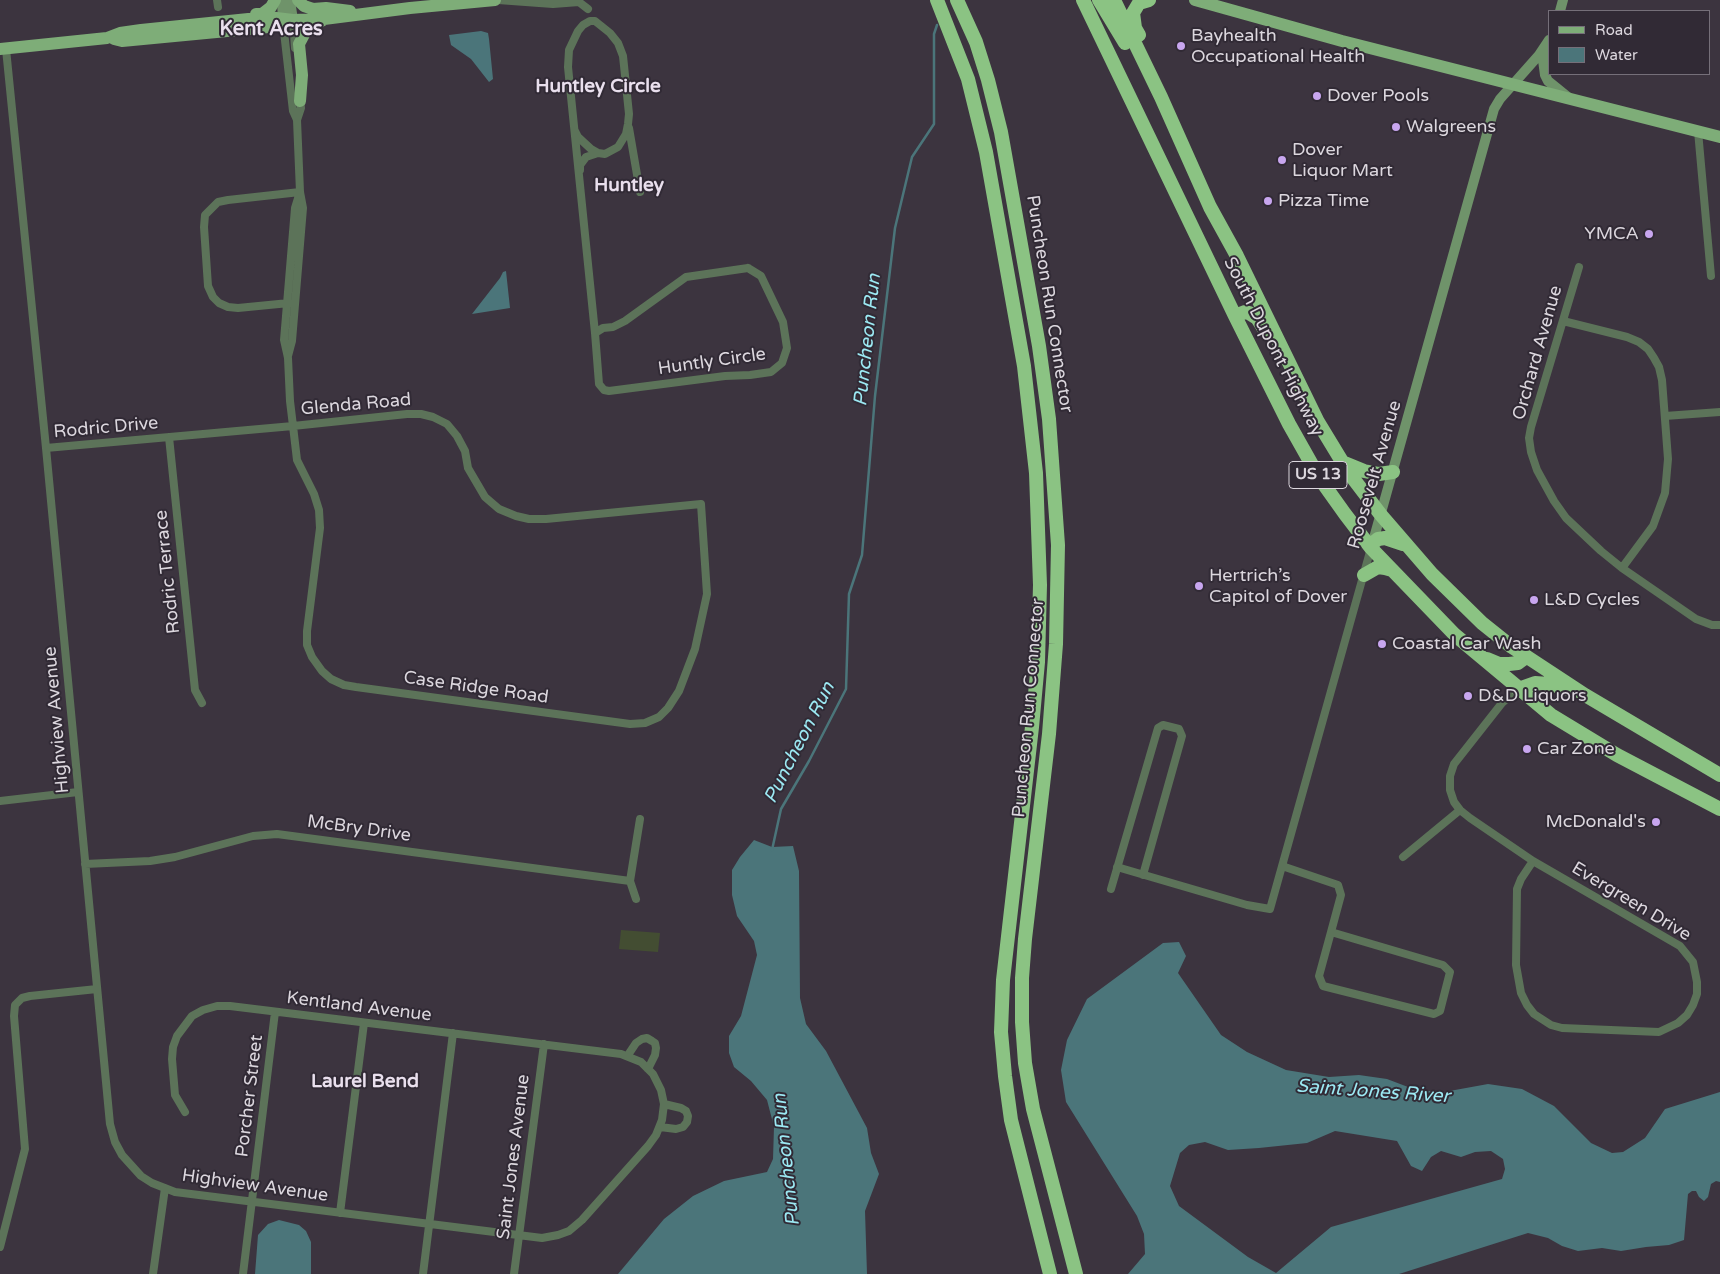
<!DOCTYPE html>
<meta charset="utf-8">
<style>
body{margin:0}
#map{position:relative;width:1720px;height:1274px;overflow:hidden;background:#3c343f;font-family:"Varela Round",sans-serif}
canvas{display:block}
.legend{position:absolute;left:1548px;top:10px;width:162px;height:65px;box-sizing:border-box;background:#312a35;border:1px solid #756f79;margin:0;padding:6px 9px;list-style:none;font-size:15px;color:#dcd7de}
.legend li{display:flex;align-items:center;gap:10px;height:25px}
.legend b{width:25px;border:1px solid #756f79}
</style>
<div id="map">
<canvas width="1720" height="1274"></canvas>
<ul class="legend">
<li><b style="height:6px;background:#7ead78"></b>Road</li>
<li><b style="height:14px;background:#4b757a"></b>Water</li>
</ul>
</div>
<script>
const context = document.querySelector('canvas').getContext('2d');
context.lineJoin = 'round';
function fillPath(path, color) { context.fillStyle = color; context.fill(path, 'evenodd'); }
const shape = rows => new Path2D(rows.map(r => 'M' + r).join(''));
function trace(path, color, width, dash) { context.strokeStyle = color; context.lineWidth = width; context.lineCap = dash ? 'butt' : 'round'; context.setLineDash(dash || []); context.stroke(path); }
function drawText(font, color, halo, rows, align = 'center') {
  context.font = font + ' "Varela Round",sans-serif'; context.lineWidth = 4; context.setLineDash([]); context.textBaseline = 'middle'; context.strokeStyle = halo; context.fillStyle = color; for (const [text, x, y, turn = 0] of rows) {
    context.save(); context.translate(x, y); context.rotate((+turn || 0) * Math.PI / 180); context.textAlign = isNaN(turn) ? turn : align; if (halo) context.strokeText(text, 0, 0); context.fillText(text, 0, 0); context.restore();
  }
}
fillPath(shape([
 [621,930,660,933,658,952,619,949]
]), '#434d32');
fillPath(shape([
 [481,31,488,33,489,39,493,79,489,82,471,59,451,45,449,35],
 [506,271,510,308,472,314,500,278,503,272],
 [754,840,772,847,793,846,799,871,800,998,806,1024,826,1051,867,1128,871,1153,879,1174,865,1211,867,1274,618,1274,664,1219,693,1196,724,1181,767,1172,773,1159,774,1127,767,1100,751,1081,734,1067,729,1053,729,1036,741,1016,757,955,754,941,737,916,732,895,732,870,740,857],
 [1179,942,1186,956,1178,973,1221,1035,1247,1052,1286,1070,1329,1077,1359,1075,1387,1079,1416,1090,1444,1092,1488,1084,1522,1089,1554,1106,1591,1143,1612,1153,1623,1152,1645,1138,1665,1109,1720,1092,1720,1182,1716,1181,1711,1184,1708,1197,1704,1201,1699,1197,1696,1191,1692,1191,1688,1194,1684,1240,1669,1245,1646,1247,1621,1251,1602,1248,1578,1251,1562,1246,1548,1238,1528,1233,1399,1274,1128,1274,1145,1254,1144,1234,1137,1216,1066,1102,1061,1070,1067,1040,1087,999,1163,943],
 [1335,1131,1397,1141,1411,1166,1422,1171,1431,1157,1441,1151,1461,1157,1475,1152,1491,1151,1503,1159,1505,1169,1502,1179,1331,1227,1276,1273,1248,1257,1179,1206,1170,1186,1180,1153,1189,1145,1205,1142,1228,1150,1259,1148,1307,1143],
 [279,1220,299,1225,306,1231,311,1242,311,1274,255,1274,258,1235,268,1224]
]), '#4b757a');
trace(shape([
 [772,850,781,809,809,761,846,689,849,594,862,555,875,396,895,228,912,157,934,124,934,34,937,25]
]), '#4b757a', 2.5);
trace(shape([
 [217,0,218,7],
 [498,0,553,4,579,2,588,9],
 [293,20,295,48],
 [283,23,293,111,297,120],
 [6,49,46,448,110,1124,115,1142,122,1155,141,1176,152,1183,175,1192,542,1238,558,1235,569,1231,582,1220,648,1146,656,1135,662,1120,664,1104,661,1090,653,1074,641,1062,621,1054,230,1006,217,1006,203,1010,192,1016,177,1036,173,1047,172,1059,175,1095,185,1112],
 [629,128,640,192],
 [575,131,578,137,591,149,598,153,605,154,618,147,626,134,628,124,629,114,623,56,618,43,610,33,595,21,590,21,583,25,578,31,569,50,568,67,595,333],
 [1698,131,1711,276],
 [580,170,580,165,586,157,598,153],
 [1579,267,1531,427,1529,438,1531,452,1537,470,1554,501,1566,518,1601,551,1622,568,1696,619,1712,625,1720,625],
 [748,268,761,276,783,322,787,348,782,363,771,372,750,375,725,376,609,391,604,390,599,384,595,333,603,328,613,327,625,321,686,277,748,268],
 [289,303,238,308,228,307,219,303,213,297,208,286,204,227,205,215,218,202,228,200,300,192],
 [1563,321,1627,337,1639,342,1648,349,1654,358,1659,367,1662,380,1668,459,1665,493,1653,526,1622,568],
 [288,356,292,341,303,208,300,192,297,120,301,108,300,97],
 [1665,416,1720,412],
 [169,437,195,690,202,703],
 [46,448,293,426,407,414,421,414,433,417,447,424,457,436,465,451,468,468,485,497,499,509,516,516,529,519,546,519,701,504,707,594,695,649,679,691,668,708,659,717,645,723,630,724,356,687,344,685,331,679,322,671,312,657,307,645,307,631,320,528,319,510,314,494,297,460,293,426,290,401,288,358,284,340,295,208,300,192],
 [1518,689,1502,703,1454,764,1450,776,1450,790,1454,802,1460,810,1470,818,1533,861,1680,946,1693,962,1697,982,1697,994,1693,1005,1687,1015,1678,1023,1659,1032,1562,1028,1551,1025,1534,1014,1527,1005,1521,993,1516,965,1517,889,1521,879,1533,861],
 [0,801,78,792],
 [1403,857,1460,810],
 [85,864,150,861,175,857,253,836,277,834,630,881],
 [1282,866,1338,885,1341,895,1331,932,1443,965,1450,972,1440,1011,1434,1014,1323,986,1319,976,1331,932],
 [1117,867,1247,905,1270,909,1371,548],
 [1111,889,1158,728,1163,725,1179,729,1182,736,1143,875],
 [636,899,630,881,640,819],
 [628,1055,636,1043,642,1039,647,1038,652,1041,655,1043,656,1048,655,1055,648,1069],
 [660,1127,676,1129,683,1127,687,1122,688,1116,686,1111,681,1108,664,1104],
 [340,1213,364,1023],
 [0,1247,25,1149,14,1016,15,1005,22,998,30,996,97,989],
 [153,1274,165,1188],
 [243,1274,275,1012],
 [423,1274,453,1033],
 [514,1274,544,1044]
]), '#5c7359', 8);
trace(shape([
 [282,0,283,23],
 [290,0,293,20],
 [1560,11,1563,0],
 [1545,49,1543,60,1545,75,1548,81,1569,98],
 [1372,545,1494,109,1500,99,1539,55,1549,40]
]), '#6f936a', 10);
trace(shape([
 [298,0,304,6,313,9,326,8,350,11],
 [1195,0,1342,41,1720,137],
 [256,14,262,14,271,7,275,0],
 [114,39,122,41,269,27,285,22],
 [0,49,107,38,120,33,141,30,268,17,293,20,324,19,410,8,495,0],
 [300,101,302,75,299,44,307,29,323,20]
]), '#7ead78', 12);
trace(shape([
 [937,0,968,79,986,152,1024,366,1036,473,1040,585,1038,662,1032,727,1003,980,1001,1032,1005,1076,1011,1120,1050,1274],
 [957,0,976,42,988,80,1001,132,1039,346,1049,419,1058,545,1056,644,1049,734,1025,939,1022,978,1022,1022,1025,1063,1033,1109,1076,1274],
 [1083,0,1235,316,1289,424,1320,479,1345,514,1371,548,1455,635,1551,715,1617,755,1720,809],
 [1099,0,1125,43],
 [1114,0,1161,97,1210,207,1237,256,1318,422,1349,473,1381,515,1432,574,1482,623,1512,647,1585,695,1720,775],
 [1139,35,1135,28,1133,13,1139,3,1149,0],
 [1235,316,1245,312,1249,313,1257,318,1266,332],
 [1342,462,1364,471,1379,474,1393,472],
 [1373,543,1378,539,1385,538,1403,544],
 [1364,575,1378,567,1385,568,1392,570],
 [1487,659,1499,664,1509,664,1518,663,1526,657],
 [1518,689,1535,683,1549,684,1568,689]
]), '#8bc383', 14);
for (const [x, y, r, color] of [
 [1181,46,5,"#c8a6ef"],
 [1317,96,5,"#c8a6ef"],
 [1396,127,5,"#c8a6ef"],
 [1282,160,5,"#c8a6ef"],
 [1268,201,5,"#c8a6ef"],
 [1649,234,5,"#c8a6ef"],
 [1199,586,5,"#c8a6ef"],
 [1534,600,5,"#c8a6ef"],
 [1382,644,5,"#c8a6ef"],
 [1468,696,5,"#c8a6ef"],
 [1527,749,5,"#c8a6ef"],
 [1656,822,5,"#c8a6ef"]
]) { const dot = new Path2D(); dot.arc(x, y, r, 0, 2 * Math.PI); context.fillStyle = color; context.fill(dot); trace(dot, '#312a35', 2); }
for (const [x, y, w] of [
 [1318,475,58]
]) { const box = new Path2D(); box.roundRect(x - w / 2, y - 13.5, w, 27, 4); context.fillStyle = '#312a35'; context.fill(box); trace(box, '#dcd7de', 1); }
drawText('bold 16px', '#dcd7de', null, [
 ["US 13",1318,475]
]);
drawText('18px', '#dcd7de', '#312a35', [
 ["Bayhealth",1191,36],
 ["Occupational Health",1191,57],
 ["Dover Pools",1327,96],
 ["Walgreens",1406,127],
 ["Dover",1292,150],
 ["Liquor Mart",1292,171],
 ["Pizza Time",1278,201],
 ["YMCA",1639,234,"right"],
 ["Hertrich’s",1209,576],
 ["Capitol of Dover",1209,597],
 ["L&D Cycles",1544,600],
 ["Coastal Car Wash",1392,644],
 ["D&D Liquors",1478,696],
 ["Car Zone",1537,749],
 ["McDonald's",1646,822,"right"]
], 'left');
drawText('18px', '#dcd7de', '#312a35', [
 ["Puncheon Run Connector",1049,304,81],
 ["South Dupont Highway",1273,347,63],
 ["Orchard Avenue",1538,353,-74],
 ["Huntly Circle",712,362,-8],
 ["Glenda Road",356,405,-5],
 ["Rodric Drive",106,428,-5],
 ["Roosevelt Avenue",1375,475,-74],
 ["Rodric Terrace",168,572,-96],
 ["Case Ridge Road",476,688,8],
 ["Puncheon Run Connector",1029,708,-85],
 ["Highview Avenue",57,720,-95],
 ["McBry Drive",359,829,8],
 ["Evergreen Drive",1631,902,31],
 ["Kentland Avenue",359,1007,7],
 ["Porcher Street",250,1096,-83],
 ["Saint Jones Avenue",514,1157,-83],
 ["Highview Avenue",255,1186,8]
]);
drawText('bold 19px', '#e9dfed', '#312a35', [
 ["Huntley Circle",598,87],
 ["Huntley",629,186],
 ["Laurel Bend",365,1082]
]);
drawText('italic 19px', '#9ce9f3', '#312a35', [
 ["Puncheon Run",868,340,-84],
 ["Puncheon Run",800,743,-63],
 ["Saint Jones River",1373,1092,4],
 ["Puncheon Run",787,1160,-96]
]);
drawText('bold 20px', '#e9dfed', '#312a35', [
 ["Kent Acres",271,30]
]);
</script>
